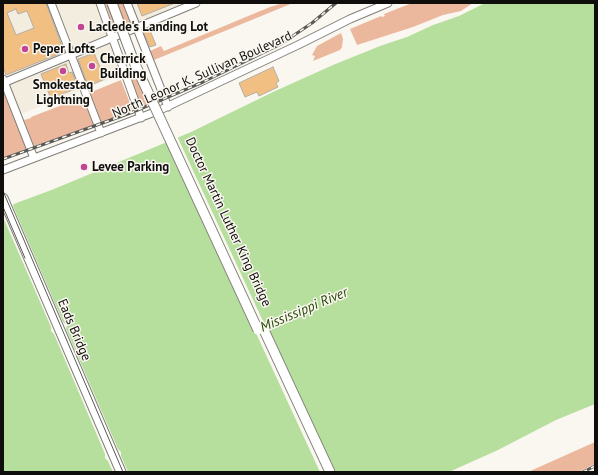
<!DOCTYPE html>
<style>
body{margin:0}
#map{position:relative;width:598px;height:475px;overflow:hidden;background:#faf7f0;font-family:"PT Sans",sans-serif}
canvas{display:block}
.frame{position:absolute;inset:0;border:4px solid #0f0e0c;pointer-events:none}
</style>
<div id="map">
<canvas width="598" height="475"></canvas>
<div class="frame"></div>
</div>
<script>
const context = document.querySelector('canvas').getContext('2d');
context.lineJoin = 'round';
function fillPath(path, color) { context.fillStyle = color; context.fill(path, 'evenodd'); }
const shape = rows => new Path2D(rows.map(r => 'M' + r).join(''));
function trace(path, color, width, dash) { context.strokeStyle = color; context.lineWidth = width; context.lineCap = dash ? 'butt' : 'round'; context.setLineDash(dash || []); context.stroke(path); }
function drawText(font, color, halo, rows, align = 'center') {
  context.font = font + ' "PT Sans",sans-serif'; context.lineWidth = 3; context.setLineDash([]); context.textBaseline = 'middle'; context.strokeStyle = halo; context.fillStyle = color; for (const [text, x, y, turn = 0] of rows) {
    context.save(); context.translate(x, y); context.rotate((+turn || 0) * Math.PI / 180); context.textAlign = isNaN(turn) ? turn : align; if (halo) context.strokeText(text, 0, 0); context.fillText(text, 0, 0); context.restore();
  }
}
fillPath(shape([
 [3,3,97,3,120,75,21,114,3,80],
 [130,3,189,3,140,23,137,21]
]), '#f2edde');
fillPath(shape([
 [105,3,123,3,131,23,129,25,118,30,114,28],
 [283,3,293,3,154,60,150,51,161,46,164,51,270,7],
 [412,3,473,3,461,11,443,15,413,27,357,45,350,29,381,16,382,17,385,16,384,14],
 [341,33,343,39,342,47,340,50,313,61,315,56,312,55,317,46],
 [136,74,150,104,142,107,130,76],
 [121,80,133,111,101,123,89,93],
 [3,88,28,148,3,158],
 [83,97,95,125,34,146,24,120,31,118,31,117],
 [595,442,595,464,579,472,528,472]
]), '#ecb89d');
fillPath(shape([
 [485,3,595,3,595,404,556,420,498,450,449,472,3,472,3,208,54,189,191,132,273,92,333,65,380,46,407,37,433,25,459,16]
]), '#b6df9e');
fillPath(shape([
 [177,136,333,472,320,472,167,140],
 [14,202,13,206,63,322,67,325,66,329,118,449,121,452,121,456,128,472,113,472,108,461,105,458,105,454,54,334,51,331,51,327,3,217,3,206]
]), '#faf7f0');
const building = shape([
 [3,3,46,3,64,52,6,75,3,67,3,3],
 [16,9,18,14,27,11,34,28,16,35,7,13,16,9],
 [137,3,175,3,142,16,137,3],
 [149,28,156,45,150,47,143,31,149,28],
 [94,53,105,79,88,86,78,59,94,53],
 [66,64,69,73,72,72,78,88,59,95,60,98,52,101,41,74,66,64],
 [273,67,279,81,276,83,278,87,259,96,257,92,245,97,239,83,273,67]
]);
fillPath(building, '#f2bf83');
trace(building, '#b3aea8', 1);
const minor = shape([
 [51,3,101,133],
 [100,3,141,118],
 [127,3,168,107],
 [3,79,34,158],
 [3,83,196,3],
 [3,170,160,110,298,45,350,19,388,3]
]);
const major = shape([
 [3,198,121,472],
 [263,328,330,472]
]);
trace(minor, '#817f79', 9);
trace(major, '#817f79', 11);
trace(minor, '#fff', 7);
trace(major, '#fff', 9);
trace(shape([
 [3,191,123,472],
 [3,207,25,258]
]), '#595854', 1);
const rail = shape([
 [3,159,133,112,203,82,281,44,312,23,336,3],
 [583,472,595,466]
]);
trace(rail, '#595854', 3);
trace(rail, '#faf7f0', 1.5, [4.5]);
const majorBridge = shape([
 [112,3,134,62,258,330]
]);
trace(majorBridge, '#817f79', 11, []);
trace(majorBridge, '#fff', 9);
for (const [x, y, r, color] of [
 [81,27,4,"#c34695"],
 [25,49,4,"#c34695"],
 [92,66,4,"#c34695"],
 [63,71,4,"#c34695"],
 [84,167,4,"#c34695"]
]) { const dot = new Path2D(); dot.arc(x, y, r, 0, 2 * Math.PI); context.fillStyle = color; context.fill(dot); trace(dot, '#faf7f0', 1.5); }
drawText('bold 13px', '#0f0e0c', '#faf7f0', [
 ["Laclede's Landing Lot",89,27],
 ["Peper Lofts",33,49],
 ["Cherrick",100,59],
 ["Building",100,74],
 ["Smokestaq",63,85,"center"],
 ["Lightning",63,100,"center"],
 ["Levee Parking",92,167]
], 'left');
drawText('13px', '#0f0e0c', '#faf7f0', [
 ["North Leonor K. Sullivan Boulevard",202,75,-24],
 ["Doctor Martin Luther King Bridge",228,222,65],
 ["Eads Bridge",74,330,67]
]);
drawText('italic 14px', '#274a05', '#faf7f0', [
 ["Mississippi River",304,310,-23]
]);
</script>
